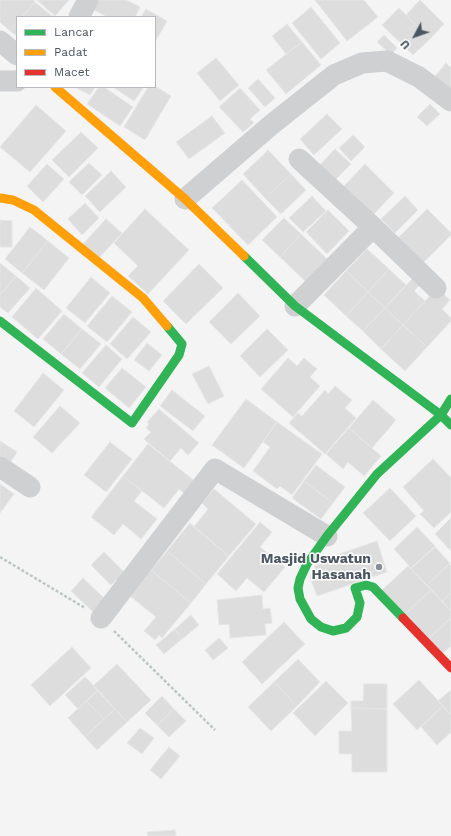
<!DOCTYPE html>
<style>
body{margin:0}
#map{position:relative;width:451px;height:836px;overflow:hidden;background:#f4f4f4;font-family:"Work Sans",sans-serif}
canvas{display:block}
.legend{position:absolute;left:16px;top:16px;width:140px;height:72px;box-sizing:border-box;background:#fff;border:1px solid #b7bbc0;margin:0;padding:5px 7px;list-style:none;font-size:12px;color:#4a5661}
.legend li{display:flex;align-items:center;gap:8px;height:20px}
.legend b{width:20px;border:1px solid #b7bbc0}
.north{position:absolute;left:395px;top:16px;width:40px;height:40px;-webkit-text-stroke:3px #fff;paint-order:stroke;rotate:229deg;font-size:11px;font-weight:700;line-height:16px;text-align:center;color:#4a5661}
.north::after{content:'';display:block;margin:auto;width:14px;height:18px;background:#4a5661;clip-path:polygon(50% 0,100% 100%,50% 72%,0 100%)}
</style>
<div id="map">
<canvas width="451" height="836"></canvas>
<ul class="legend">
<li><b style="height:5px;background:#30b455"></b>Lancar</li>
<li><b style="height:5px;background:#ff9f0a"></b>Padat</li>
<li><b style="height:5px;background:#e5322d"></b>Macet</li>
</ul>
<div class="north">U</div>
</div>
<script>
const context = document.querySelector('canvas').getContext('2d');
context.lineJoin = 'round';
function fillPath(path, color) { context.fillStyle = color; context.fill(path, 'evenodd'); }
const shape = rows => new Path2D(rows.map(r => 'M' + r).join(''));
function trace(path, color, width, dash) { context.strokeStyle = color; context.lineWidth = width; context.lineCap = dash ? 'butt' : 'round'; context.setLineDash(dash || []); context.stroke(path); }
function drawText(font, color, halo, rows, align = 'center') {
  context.font = font + ' "Work Sans",sans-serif'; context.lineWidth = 3; context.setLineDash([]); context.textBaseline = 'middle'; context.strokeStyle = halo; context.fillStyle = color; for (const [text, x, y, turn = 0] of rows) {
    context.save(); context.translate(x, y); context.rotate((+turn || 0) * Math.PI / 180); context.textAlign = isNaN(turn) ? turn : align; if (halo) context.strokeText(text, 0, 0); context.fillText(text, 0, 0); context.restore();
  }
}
const building = shape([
 [0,0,33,0,35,2,22,17,17,17,17,23,10,31,0,22,0,0],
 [37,0,69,0,55,16,37,0],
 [99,0,126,0,140,7,135,17,107,17,94,10,99,0],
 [315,0,364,0,378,17,347,41,315,0],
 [420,0,444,24,430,39,406,15,420,0],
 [35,2,53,17,22,17,35,2],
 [311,7,340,43,321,59,292,23,311,7],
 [399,8,430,39,413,55,382,25,399,8],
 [146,9,167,21,155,42,155,17,141,17,146,9],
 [17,23,17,36,10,31,17,23],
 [287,24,302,42,286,54,272,36,287,24],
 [384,35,397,48,391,55,377,42,384,35],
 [302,42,321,65,286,94,266,70,302,42],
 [216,58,239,85,220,101,197,73,216,58],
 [446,63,451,68,451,96,431,81,446,63],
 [258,79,275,98,265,107,248,88,258,79],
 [155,86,171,96,145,140,124,127,148,87,155,87,155,86],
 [75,87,95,87,90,95,75,87],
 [99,87,104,87,133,107,120,126,87,104,99,87],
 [113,87,144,87,134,101,113,87],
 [240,88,260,110,250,119,254,123,243,132,219,107,240,88],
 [430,104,440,114,427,126,417,117,430,104],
 [36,105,66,131,30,172,0,147,36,105],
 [327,114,342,129,314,155,300,139,327,114],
 [212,116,225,133,189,159,176,142,212,116],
 [81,132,98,148,69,177,52,160,81,132],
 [353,135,365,147,351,161,339,148,353,135],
 [335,149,351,164,332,183,317,168,335,149],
 [268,150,291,174,265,198,243,174,268,150],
 [89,163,102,175,82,195,69,182,89,163],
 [47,164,64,179,43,202,27,186,47,164],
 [365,164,394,193,370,218,341,189,365,164],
 [111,171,126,187,100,212,85,196,111,171],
 [291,174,306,190,281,214,265,198,291,174],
 [242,180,277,217,248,245,212,208,242,180],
 [312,196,326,211,303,232,289,218,312,196],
 [405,196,418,210,395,233,381,219,405,196],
 [85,203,99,218,82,235,68,219,85,203],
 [145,209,189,250,148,294,128,276,138,266,114,243,145,209],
 [427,209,451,233,451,235,422,264,397,239,427,209],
 [328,210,349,231,327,254,306,232,328,210],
 [284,218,301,234,280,257,262,240,284,218],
 [106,219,122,233,98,259,83,244,106,219],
 [0,220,12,221,12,247,0,247,0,220],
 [30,227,48,241,22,273,5,259,30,227],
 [301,234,327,259,305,281,280,257,301,234],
 [48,241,69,258,44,290,22,273,48,241],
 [367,249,389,269,368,292,346,271,367,249],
 [0,263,16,276,0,295,0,263],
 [199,264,223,288,186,324,163,301,199,264],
 [389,269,406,285,385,308,368,292,389,269],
 [346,271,368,292,346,316,324,295,346,271],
 [16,276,30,288,8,313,0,307,0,295,16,276],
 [91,277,110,293,85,323,66,308,91,277],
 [412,279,419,286,414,291,425,301,403,325,385,308,412,279],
 [36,288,62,311,38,339,12,317,36,288],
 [437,288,450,300,442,309,451,318,451,321,427,347,403,325,437,288],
 [368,292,385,308,363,331,346,316,368,292],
 [238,293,260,316,231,344,209,322,238,293],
 [112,296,132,312,107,342,87,326,112,296],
 [385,308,403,325,381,349,363,331,385,308],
 [64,314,82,329,61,354,43,339,64,314],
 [133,317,151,332,127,359,110,344,133,317],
 [403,325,427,347,405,371,381,349,403,325],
 [82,329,101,344,80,369,61,354,82,329],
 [267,329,288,350,260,377,240,356,267,329],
 [147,343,162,355,149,371,134,360,147,343],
 [106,345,122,359,99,387,82,373,106,345],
 [288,358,297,366,304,358,317,369,310,377,320,386,293,417,261,389,288,358],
 [209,366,224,396,208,404,192,374,209,366],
 [122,368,146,387,129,408,105,388,122,368],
 [43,373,64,390,34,427,14,411,43,373],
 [335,386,352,400,345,408,356,418,325,454,289,423,298,413,302,416,325,390,328,394,335,386],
 [172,390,205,416,193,431,160,406,172,390],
 [246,399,277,422,244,468,212,445,246,399],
 [373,400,396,420,372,448,349,428,373,400],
 [60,406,80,423,52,453,33,437,60,406],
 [159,409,199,443,188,455,181,448,170,461,144,439,151,432,146,428,149,424,147,422,159,409],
 [277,422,322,454,292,495,280,486,277,489,253,471,270,447,263,442,277,422],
 [349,428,381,456,364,476,348,462,343,469,326,454,349,428],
 [0,441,17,452,7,468,0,463,0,441],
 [110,442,132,459,106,492,84,475,110,442],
 [148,444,196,482,186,495,179,489,164,508,123,476,148,444],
 [433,459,451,478,451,512,434,528,420,514,424,511,403,487,433,459],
 [316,465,345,487,333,503,304,481,316,465],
 [123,476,142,491,134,501,157,519,141,539,123,524,114,535,91,517,123,476],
 [304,481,333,503,321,519,292,498,304,481],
 [0,484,14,494,0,513,0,484],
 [390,488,416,516,390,541,363,513,390,488],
 [214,489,256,524,229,556,194,527,208,509,202,503,214,489],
 [451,518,451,551,435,534,451,518],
 [260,522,272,532,260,547,285,567,264,592,247,578,236,591,217,574,260,522],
 [190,523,229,556,206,584,167,551,190,523],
 [417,527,435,546,411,568,394,549,417,527],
 [377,541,387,572,317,596,310,577,315,566,323,563,322,560,377,541],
 [435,547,450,563,427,585,411,569,435,547],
 [167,551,206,584,191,603,151,570,167,551],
 [104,552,126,574,119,581,117,579,111,585,91,565,104,552],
 [449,564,451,566,451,593,442,601,427,585,449,564],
 [408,566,431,590,404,615,381,591,408,566],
 [151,570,191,603,162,638,159,635,155,640,144,631,156,617,130,596,151,570],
 [83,578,105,599,93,612,71,591,83,578],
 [431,590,451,611,451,618,427,640,404,615,431,590],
 [451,593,451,611,442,601,451,593],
 [262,595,263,609,270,608,272,623,265,624,266,635,230,638,229,624,219,625,217,600,262,595],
 [191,615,199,625,182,639,175,629,191,615],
 [451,618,451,646,441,655,427,640,451,618],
 [284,622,305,644,262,684,242,662,284,622],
 [175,629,182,639,164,654,156,645,175,629],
 [219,638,228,648,213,660,205,650,219,638],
 [72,647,91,668,50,706,31,685,72,647],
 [298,659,320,682,297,706,274,682,298,659],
 [117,664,151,700,127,722,93,686,117,664],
 [85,677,98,690,78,709,65,695,85,677],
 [419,680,443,706,417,730,393,704,419,680],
 [326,681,348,703,315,736,293,713,326,681],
 [274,682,297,706,271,731,248,707,274,682],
 [364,684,387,684,387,709,351,708,351,701,363,701,364,684],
 [98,690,115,709,104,719,86,701,98,690],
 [451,690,451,715,438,701,451,690],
 [162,696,174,709,157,725,145,713,162,696],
 [86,701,104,719,85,737,68,718,86,701],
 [443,706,451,715,451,732,437,745,421,727,443,706],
 [351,708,387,709,387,772,352,772,352,754,339,754,339,731,352,731,351,708],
 [115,709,127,722,97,750,85,737,115,709],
 [174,709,186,721,169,737,157,725,174,709],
 [140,728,154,738,142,754,127,743,140,728],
 [169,747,180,756,161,779,150,770,169,747],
 [175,830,176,836,148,836,147,832,175,830]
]);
fillPath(building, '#ddddde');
trace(building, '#e5e6e7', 1);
trace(shape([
 [0,557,85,608],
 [114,631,215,730]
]), '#bcc7c4', 2.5, [3, 2]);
trace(shape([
 [79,17,88,0],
 [0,41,17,55],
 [0,81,17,81],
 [299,159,373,227,436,288],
 [185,199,271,125,334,75,362,63,387,61,419,77,451,101],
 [295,306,373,227],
 [0,467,30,487],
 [101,618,215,469,327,536]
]), '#ced0d2', 21);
trace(shape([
 [244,256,295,306,441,415,451,425],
 [0,321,132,423,179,355,182,344,167,326],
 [403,618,373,587,366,585,355,588,360,603,357,617,346,628,333,631,321,627,311,619,300,599,298,588,300,579,307,564,327,536,377,474,441,415,451,399]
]), '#30b455', 9);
trace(shape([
 [55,87,185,199,244,256],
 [0,198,13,200,34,210,143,298,167,326]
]), '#ff9f0a', 9);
trace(shape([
 [403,618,451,668]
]), '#e5322d', 9);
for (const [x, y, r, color] of [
 [379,567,4,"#868d94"]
]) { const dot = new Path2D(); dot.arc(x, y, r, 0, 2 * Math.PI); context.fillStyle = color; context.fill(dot); trace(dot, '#fff', 1.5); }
drawText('bold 14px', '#4a5661', '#fff', [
 ["Masjid Uswatun",371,559],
 ["Hasanah",371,575]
], 'right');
</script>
